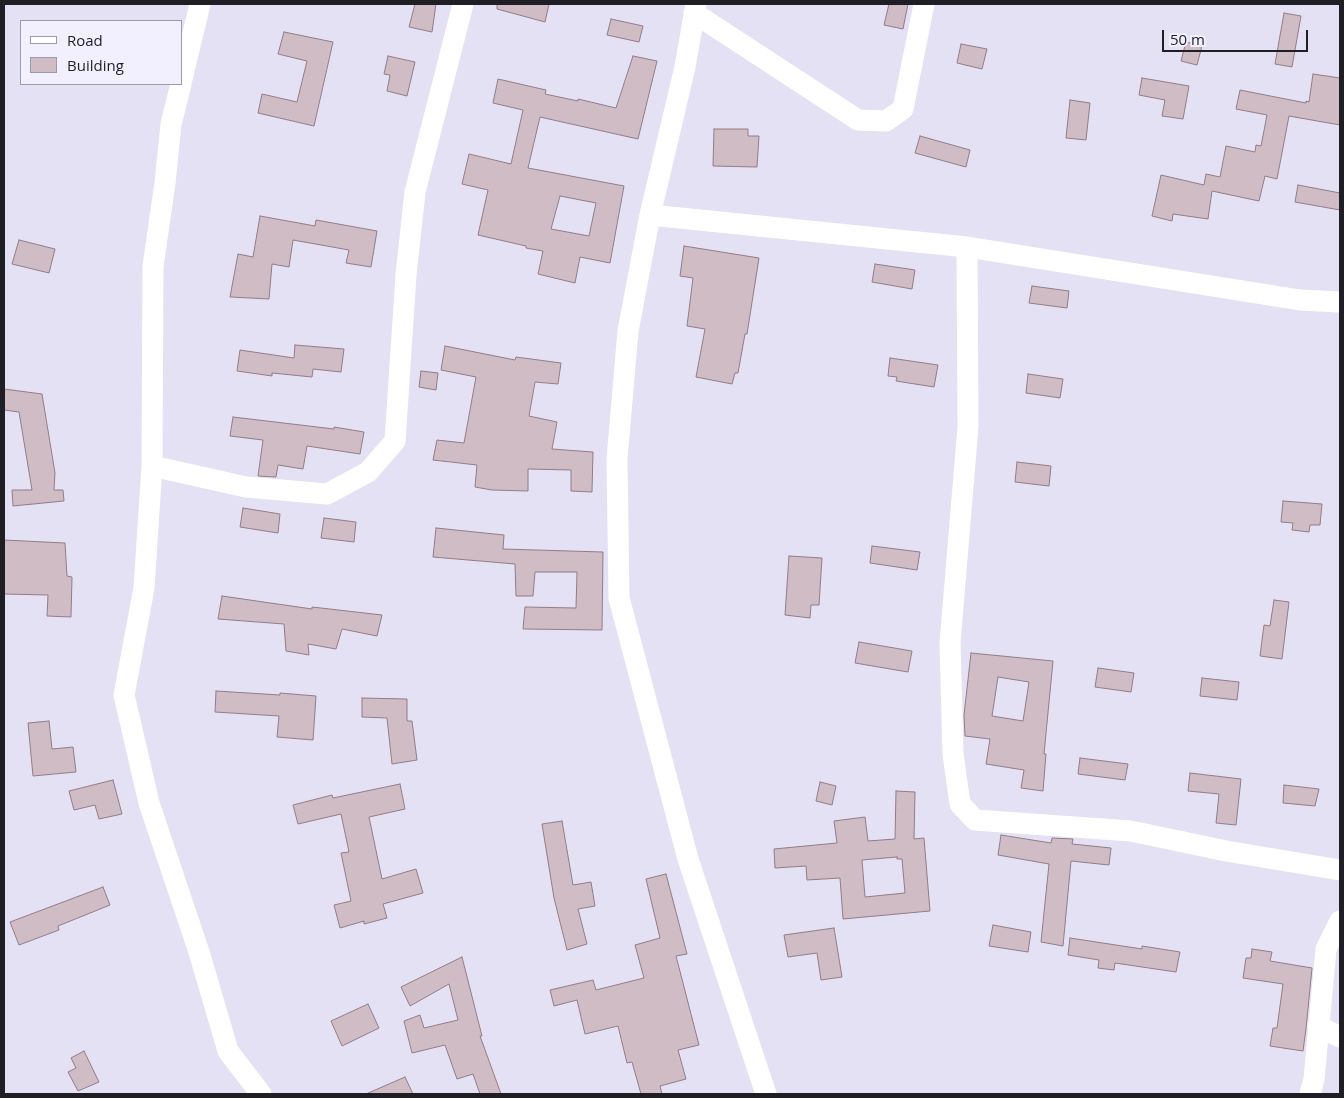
<!DOCTYPE html>
<style>
body{margin:0}
#map{position:relative;width:1344px;height:1098px;overflow:hidden;background:#e5e1f4;font-family:"Open Sans",sans-serif}
canvas{display:block}
.frame{position:absolute;inset:0;border:5px solid #1f1e24;pointer-events:none}
.legend{position:absolute;left:20px;top:20px;width:162px;height:65px;box-sizing:border-box;background:#f2effe;border:1px solid #9e9ba7;margin:0;padding:6px 9px;list-style:none;font-size:15px;color:#1f1e24}
.legend li{display:flex;align-items:center;gap:10px;height:25px}
.legend b{width:25px;border:1px solid #9e9ba7}
.scale{position:absolute;left:1162px;top:30px;width:146px;height:22px;box-sizing:border-box;border:2px solid #1f1e24;border-top:0;padding-left:6px;font-size:15px;line-height:18px;white-space:nowrap;color:#1f1e24;-webkit-text-stroke:4px #f2effe;paint-order:stroke}
</style>
<div id="map">
<canvas width="1344" height="1098"></canvas>
<div class="frame"></div>
<ul class="legend">
<li><b style="height:6px;background:#fff"></b>Road</li>
<li><b style="height:14px;background:#d0bcc5"></b>Building</li>
</ul>
<div class="scale">50 m</div>
</div>
<script>
const context = document.querySelector('canvas').getContext('2d');
context.lineJoin = 'round';
function fillPath(path, color) { context.fillStyle = color; context.fill(path, 'evenodd'); }
const shape = rows => new Path2D(rows.map(r => 'M' + r).join(''));
function trace(path, color, width, dash) { context.strokeStyle = color; context.lineWidth = width; context.lineCap = dash ? 'butt' : 'round'; context.setLineDash(dash || []); context.stroke(path); }
const building = shape([
 [415,4,436,4,432,32,409,27,415,4],
 [497,4,549,4,545,22,497,9,497,4],
 [889,4,908,4,903,29,884,25,889,4],
 [1284,13,1301,16,1292,67,1275,64,1284,13],
 [611,19,643,26,639,42,607,35,611,19],
 [284,32,333,42,314,126,258,113,262,94,297,102,307,61,278,54,284,32],
 [1186,42,1202,46,1197,65,1181,61,1186,42],
 [961,44,987,49,982,69,957,63,961,44],
 [388,56,415,62,407,96,387,91,390,75,384,74,388,56],
 [633,56,657,61,638,139,540,117,528,168,624,186,610,263,580,257,575,283,538,274,543,251,526,248,526,246,478,235,488,190,462,184,469,154,511,164,523,110,493,103,498,79,546,90,545,94,578,101,578,99,616,108,633,56],
 [560,196,596,203,589,236,551,229,560,196],
 [1313,74,1340,78,1340,125,1289,116,1277,179,1265,176,1259,201,1212,191,1208,219,1173,214,1172,221,1152,216,1161,175,1204,185,1206,174,1220,177,1226,146,1255,152,1256,145,1261,146,1267,115,1236,109,1240,90,1306,103,1306,101,1309,102,1313,74],
 [1142,78,1189,86,1183,119,1162,116,1165,100,1139,95,1142,78],
 [1070,100,1090,103,1086,140,1066,138,1070,100],
 [714,129,748,129,748,136,759,136,757,167,713,166,714,129],
 [920,136,970,150,966,167,915,153,920,136],
 [1298,185,1340,193,1340,210,1295,202,1298,185],
 [260,216,315,226,316,220,377,231,371,267,346,263,349,250,293,240,289,267,272,264,269,299,230,297,238,254,253,257,260,216],
 [19,240,55,249,49,273,12,264,19,240],
 [684,246,759,258,747,334,745,334,738,373,735,373,732,384,696,377,705,329,687,326,693,278,680,276,684,246],
 [875,264,915,270,912,289,872,282,875,264],
 [1032,286,1069,291,1067,308,1029,303,1032,286],
 [295,345,344,349,341,372,313,369,312,377,272,373,272,376,237,371,240,350,294,358,295,345],
 [445,346,515,360,516,357,561,363,558,384,535,382,529,416,557,422,552,449,593,452,592,492,571,491,571,470,528,469,528,491,492,490,475,487,477,465,433,460,437,440,464,443,476,377,441,370,445,346],
 [890,358,938,365,934,387,896,381,897,377,888,376,890,358],
 [421,371,438,373,436,390,419,387,421,371],
 [1028,374,1063,379,1060,398,1026,393,1028,374],
 [4,389,42,394,55,473,54,490,63,490,64,501,13,506,12,490,32,490,19,412,4,410,4,389],
 [233,417,334,429,334,427,364,432,360,454,307,446,303,469,278,465,276,477,258,476,263,440,230,436,233,417],
 [1017,462,1051,466,1049,486,1015,482,1017,462],
 [1283,501,1322,504,1320,525,1310,525,1309,532,1292,530,1293,523,1281,522,1283,501],
 [243,508,280,514,278,533,240,527,243,508],
 [324,518,356,522,354,542,321,538,324,518],
 [436,528,504,535,503,549,603,552,602,630,523,629,525,607,576,608,577,572,535,572,533,596,516,596,515,564,433,557,436,528],
 [4,540,65,543,67,576,72,577,71,617,47,616,48,595,4,594,4,540],
 [872,546,920,552,917,570,870,563,872,546],
 [789,556,822,558,819,605,811,605,810,618,785,615,789,556],
 [222,596,312,609,312,607,382,615,377,636,342,629,336,649,308,644,309,655,286,651,284,624,218,619,222,596],
 [1274,600,1289,602,1282,659,1260,656,1264,625,1270,626,1274,600],
 [859,642,912,651,908,672,855,663,859,642],
 [971,653,1053,661,1044,754,1046,754,1043,791,1021,788,1024,770,986,764,990,739,965,736,964,715,971,653],
 [998,677,1029,682,1023,721,992,716,998,677],
 [1098,668,1134,673,1131,692,1095,687,1098,668],
 [1202,678,1239,682,1237,700,1200,696,1202,678],
 [216,691,280,695,280,693,316,696,313,740,277,737,279,716,215,712,216,691],
 [362,698,407,699,407,721,412,721,417,760,392,764,387,718,362,717,362,698],
 [49,721,52,749,73,747,76,772,33,776,28,723,49,721],
 [1080,758,1128,764,1125,780,1078,774,1080,758],
 [1190,773,1241,779,1236,825,1216,823,1219,794,1188,791,1190,773],
 [113,780,122,814,99,819,95,805,74,810,69,791,113,780],
 [820,782,836,786,832,805,816,801,820,782],
 [400,784,405,809,369,817,382,879,416,869,423,893,383,904,387,918,364,924,364,921,340,928,334,905,351,901,341,853,349,852,341,814,298,824,293,805,332,795,333,798,400,784],
 [1284,785,1319,789,1315,806,1283,803,1284,785],
 [896,791,915,792,914,839,924,838,930,911,843,919,840,878,807,880,806,866,775,868,774,849,837,843,834,821,865,817,868,841,895,839,896,791],
 [897,857,897,859,902,859,905,893,865,897,862,860,897,857],
 [562,821,573,885,591,882,595,906,578,909,587,944,567,950,554,898,542,824,562,821],
 [1001,835,1051,843,1052,838,1073,839,1072,844,1111,848,1109,865,1071,861,1063,946,1041,942,1049,864,998,855,1001,835],
 [666,874,687,954,676,956,699,1045,678,1050,686,1079,660,1086,662,1094,641,1094,632,1062,627,1063,618,1026,585,1034,577,1000,554,1006,550,990,593,980,596,990,644,978,635,945,660,938,646,879,666,874],
 [103,887,110,905,58,926,59,930,19,945,10,922,103,887],
 [993,925,1031,932,1028,952,989,946,993,925],
 [834,928,842,977,821,980,817,953,788,957,784,935,834,928],
 [1070,938,1142,949,1142,946,1180,952,1176,972,1115,963,1114,970,1098,968,1099,960,1068,955,1070,938],
 [1252,949,1272,952,1270,961,1312,968,1306,1029,1303,1051,1270,1046,1273,1028,1277,1028,1283,984,1243,978,1246,958,1251,958,1252,949],
 [462,957,482,1036,480,1036,501,1094,480,1094,473,1074,457,1079,445,1045,412,1053,404,1021,420,1015,424,1028,458,1020,449,984,410,1006,401,987,462,957],
 [368,1004,379,1028,342,1046,331,1021,368,1004],
 [84,1051,99,1082,78,1091,68,1072,76,1068,71,1058,84,1051],
 [405,1077,413,1094,366,1094,405,1077]
]);
fillPath(building, '#d0bcc5');
trace(building, '#907d86', 1);
trace(shape([
 [696,4,685,67,650,215,628,331,617,459,619,598,688,859,766,1094],
 [694,13,858,120,886,121,903,109,924,4],
 [181,83,200,4],
 [181,84,171,124,165,183,153,266,152,466,144,588,124,695,149,803,199,952,228,1051,261,1094],
 [650,215,967,247,1300,300,1340,302],
 [967,247,968,427,950,643,953,754,960,804,975,820,1131,831,1226,851,1340,870],
 [152,466,246,487,327,494,368,472,395,441,406,275,415,192,463,4],
 [1318,1026,1340,1037],
 [1310,1094,1314,1079,1326,949,1340,921]
]), '#fff', 21);
</script>
